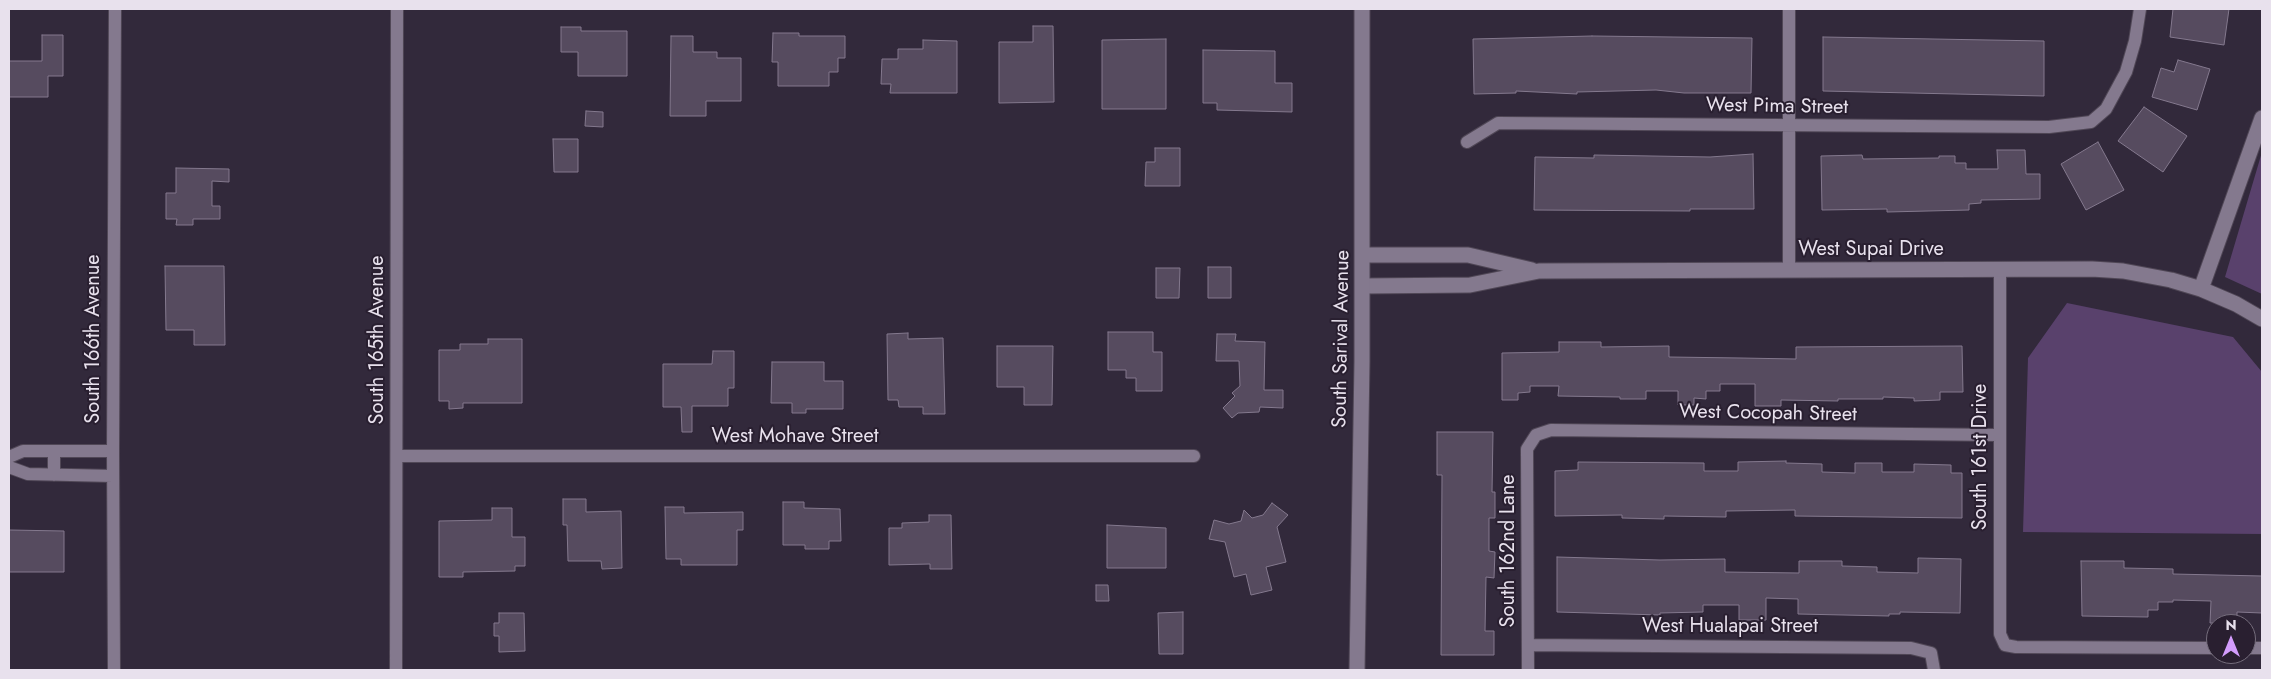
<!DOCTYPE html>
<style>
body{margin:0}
#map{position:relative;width:2271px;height:679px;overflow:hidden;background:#32293b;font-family:Jost,sans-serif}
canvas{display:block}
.frame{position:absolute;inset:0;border:10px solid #e8e1ed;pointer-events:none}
.north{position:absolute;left:2206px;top:614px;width:50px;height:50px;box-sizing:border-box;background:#291f30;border:1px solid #756d7c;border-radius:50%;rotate:0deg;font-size:14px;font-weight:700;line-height:20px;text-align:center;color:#e8e1ed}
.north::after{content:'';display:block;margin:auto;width:18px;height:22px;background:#d39cfc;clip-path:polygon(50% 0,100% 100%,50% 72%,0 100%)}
</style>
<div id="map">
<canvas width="2271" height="679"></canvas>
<div class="frame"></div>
<div class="north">N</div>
</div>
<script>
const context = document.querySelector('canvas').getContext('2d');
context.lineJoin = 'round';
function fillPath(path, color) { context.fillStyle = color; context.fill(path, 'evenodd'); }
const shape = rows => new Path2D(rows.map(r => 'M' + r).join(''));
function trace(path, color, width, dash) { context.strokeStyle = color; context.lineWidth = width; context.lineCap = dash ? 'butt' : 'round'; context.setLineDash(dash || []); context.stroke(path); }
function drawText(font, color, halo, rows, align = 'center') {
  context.font = font + ' Jost,sans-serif'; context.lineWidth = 4; context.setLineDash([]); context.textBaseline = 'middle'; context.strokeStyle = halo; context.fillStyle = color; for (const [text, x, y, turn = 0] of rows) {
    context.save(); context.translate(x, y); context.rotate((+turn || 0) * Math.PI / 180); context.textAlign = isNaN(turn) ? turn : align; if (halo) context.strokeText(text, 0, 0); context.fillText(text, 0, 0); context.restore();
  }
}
fillPath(shape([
 [2262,152,2262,294,2225,277],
 [2067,303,2233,337,2262,372,2262,534,2023,532,2028,358]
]), '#59416c');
const building = shape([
 [2173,9,2229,9,2224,45,2170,37,2173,9],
 [1033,26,1053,26,1054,102,999,103,999,42,1033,42,1033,26],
 [561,27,581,27,581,31,627,31,627,76,578,76,578,52,561,52,561,27],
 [773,33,799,33,799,36,845,36,845,58,838,58,838,72,829,72,829,86,778,86,778,62,772,62,773,33],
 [42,35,63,35,63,76,48,76,48,97,9,97,9,61,42,61,42,35],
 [671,36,693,36,693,52,717,52,717,58,741,58,741,101,706,101,706,116,670,116,671,36],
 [1592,36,1752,38,1751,93,1684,93,1656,90,1577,92,1577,94,1516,91,1516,93,1474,94,1473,39,1592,36],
 [1823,37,2044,41,2044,96,1823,91,1823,37],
 [1166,39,1166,109,1102,109,1102,40,1166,39],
 [923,40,957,41,957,93,890,93,891,84,881,84,882,59,898,59,898,49,923,49,923,40],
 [1203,50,1275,51,1275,83,1292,83,1292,112,1217,110,1217,103,1203,103,1203,50],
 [2178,60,2210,69,2197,110,2152,97,2161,68,2174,72,2178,60],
 [2144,107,2187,136,2163,172,2118,141,2144,107],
 [586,111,603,112,603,127,585,126,586,111],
 [553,139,578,139,578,172,554,172,553,139],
 [2098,142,2124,190,2086,210,2061,164,2098,142],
 [1155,148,1180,148,1180,186,1145,186,1146,162,1155,162,1155,148],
 [1997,150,2025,150,2026,174,2040,174,2040,199,1981,200,1981,203,1969,204,1969,210,1887,212,1887,209,1822,210,1821,156,1862,155,1863,159,1939,158,1939,156,1955,156,1955,163,1966,163,1966,169,1998,169,1997,150],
 [1753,154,1754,209,1690,209,1690,211,1534,210,1535,157,1594,158,1594,155,1710,157,1753,154],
 [176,168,229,169,229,182,212,181,212,206,220,206,220,219,193,219,193,225,176,225,177,219,166,219,166,193,176,193,176,168],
 [165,266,224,266,225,345,194,345,194,330,166,330,165,266],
 [1208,267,1231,267,1231,298,1208,298,1208,267],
 [1156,268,1180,268,1179,298,1156,298,1156,268],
 [1108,332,1153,332,1153,352,1162,352,1162,391,1136,391,1136,378,1126,378,1126,370,1108,370,1108,332],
 [908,333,908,339,943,338,945,414,923,414,923,407,899,407,898,400,888,400,887,334,908,333],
 [1217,334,1236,334,1235,341,1265,342,1264,390,1283,390,1283,408,1260,407,1259,412,1238,413,1232,418,1223,408,1235,396,1232,393,1240,386,1239,361,1216,361,1217,334],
 [488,339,522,339,522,403,463,403,463,408,449,409,449,401,439,401,439,350,460,350,460,344,488,344,488,339],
 [1559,342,1601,342,1601,347,1669,346,1669,357,1741,358,1796,359,1796,347,1962,346,1963,392,1940,392,1940,400,1914,401,1914,398,1883,397,1883,399,1838,399,1838,401,1781,400,1781,406,1755,406,1755,384,1720,384,1720,391,1706,391,1706,399,1694,398,1694,405,1678,405,1678,391,1646,391,1646,399,1620,399,1620,397,1558,396,1559,386,1530,386,1530,392,1518,393,1518,400,1502,400,1502,353,1559,352,1559,342],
 [997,346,1053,346,1052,405,1024,405,1024,387,997,387,997,346],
 [713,351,734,351,734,388,728,388,728,406,692,406,692,432,682,432,681,407,663,407,663,364,712,364,713,351],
 [772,362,824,362,824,381,843,381,843,409,806,409,806,413,792,413,792,403,771,403,772,362],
 [1437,432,1493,432,1492,492,1495,492,1495,518,1489,518,1489,551,1495,552,1494,578,1486,577,1485,631,1494,631,1494,655,1441,655,1442,475,1437,475,1437,432],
 [1786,461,1786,463,1822,464,1822,472,1855,473,1855,463,1882,463,1882,472,1914,472,1914,464,1951,465,1951,473,1962,473,1962,518,1795,516,1795,510,1726,511,1726,517,1664,516,1664,519,1622,518,1622,515,1555,516,1555,471,1578,470,1578,462,1704,463,1704,471,1738,471,1738,462,1786,461],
 [563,499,586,499,586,512,621,511,622,568,602,569,601,561,568,561,567,525,563,525,563,499],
 [783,502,804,502,804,508,840,509,841,541,829,541,829,549,805,549,805,545,783,545,783,502],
 [1272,503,1288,515,1277,527,1286,562,1266,567,1272,590,1251,595,1246,574,1234,577,1225,542,1209,539,1214,520,1229,524,1241,521,1244,510,1252,518,1263,515,1272,503],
 [665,507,684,507,684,513,743,512,743,530,737,530,737,565,681,565,681,559,666,559,665,507],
 [492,508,512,508,512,537,525,537,525,566,515,566,515,571,463,572,463,577,439,577,439,521,492,520,492,508],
 [929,515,951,515,952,569,930,569,930,564,889,565,889,528,902,528,902,523,929,522,929,515],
 [1107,525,1166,528,1166,568,1107,568,1107,525],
 [9,530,64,531,64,572,9,572,9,530],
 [1557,557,1660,560,1725,559,1725,572,1799,573,1799,561,1842,561,1842,566,1877,567,1877,572,1918,573,1918,558,1961,559,1960,613,1900,612,1900,614,1889,614,1889,616,1798,614,1798,599,1766,598,1766,620,1739,620,1739,605,1703,605,1703,612,1660,613,1660,615,1557,612,1557,557],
 [2081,561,2124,561,2124,568,2173,569,2173,574,2262,576,2262,613,2237,612,2237,624,2210,623,2211,601,2173,600,2173,602,2158,602,2158,610,2148,610,2148,617,2082,616,2081,561],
 [1096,585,1108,585,1109,601,1096,601,1096,585],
 [1183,612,1183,654,1159,654,1158,613,1183,612],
 [499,613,524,613,525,651,499,652,499,636,494,636,494,623,499,623,499,613]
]);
fillPath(building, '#564b5f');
trace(building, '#84798e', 1);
const minor = shape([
 [1789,9,1789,270],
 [1467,142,1498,123,2049,127,2091,122,2106,109,2126,72,2135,41,2140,9],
 [2000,269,2000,634,2005,645,2016,647,2216,648],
 [397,456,1194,456],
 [9,457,23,451,113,451],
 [9,467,28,474,113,476],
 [54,475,54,451],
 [1528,645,1911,648,1931,653,1934,670],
 [2246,648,2262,648],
 [114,670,113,451,115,9],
 [396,670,397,9],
 [1528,670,1527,449,1536,435,1551,430,1999,435]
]);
const tertiary = shape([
 [1363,255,1468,255,1532,270],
 [1363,286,1470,285,1539,271,2092,269,2123,271,2171,280,2201,289,2236,304,2262,319],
 [2201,289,2262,118]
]);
const secondary = shape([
 [1357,670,1362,361,1362,9]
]);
trace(minor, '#504756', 14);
trace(tertiary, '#504756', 17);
trace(secondary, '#504756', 17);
trace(minor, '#84798e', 12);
trace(tertiary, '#84798e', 15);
trace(secondary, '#84798e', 15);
drawText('20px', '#e8e1ed', '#291f30', [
 ["West Pima Street",1777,107,1],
 ["West Supai Drive",1871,250],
 ["South 166th Avenue",94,339,-90],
 ["South Sarival Avenue",1342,339,-89],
 ["South 165th Avenue",378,340,-90],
 ["West Cocopah Street",1768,414,1],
 ["West Mohave Street",795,437],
 ["South 161st Drive",1981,457,-90],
 ["South 162nd Lane",1509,551,-90],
 ["West Hualapai Street",1730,627]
]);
</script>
